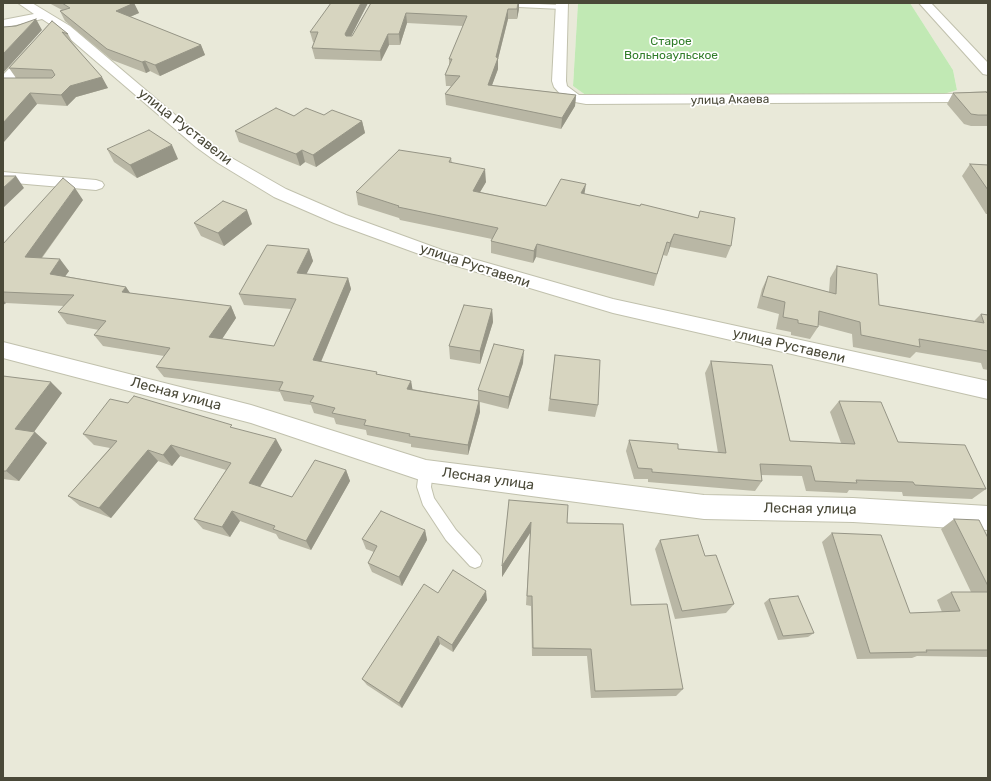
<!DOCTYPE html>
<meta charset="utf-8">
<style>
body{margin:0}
#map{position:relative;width:991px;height:781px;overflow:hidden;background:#f5f5eb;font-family:Rubik,sans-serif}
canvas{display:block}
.frame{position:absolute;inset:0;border:4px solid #4a4938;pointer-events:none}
</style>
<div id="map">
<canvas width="991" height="781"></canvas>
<div class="frame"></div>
</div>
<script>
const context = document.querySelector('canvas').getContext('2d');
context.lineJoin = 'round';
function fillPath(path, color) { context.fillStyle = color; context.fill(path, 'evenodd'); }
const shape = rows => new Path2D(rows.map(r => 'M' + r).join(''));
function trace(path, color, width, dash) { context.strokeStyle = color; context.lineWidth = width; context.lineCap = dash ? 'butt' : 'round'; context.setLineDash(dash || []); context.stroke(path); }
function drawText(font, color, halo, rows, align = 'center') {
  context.font = font + ' Rubik,sans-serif'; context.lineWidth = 3.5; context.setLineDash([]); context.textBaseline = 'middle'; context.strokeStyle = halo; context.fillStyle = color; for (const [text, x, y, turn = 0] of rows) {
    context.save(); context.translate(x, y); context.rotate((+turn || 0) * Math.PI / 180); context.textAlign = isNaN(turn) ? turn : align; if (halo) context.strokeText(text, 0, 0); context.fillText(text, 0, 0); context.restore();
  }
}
fillPath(shape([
 [3,3,578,3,573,86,587,96,943,94,957,90,953,70,910,3,988,3,988,778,3,778]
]), '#e9e9d9');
fillPath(shape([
 [578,3,910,3,953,70,957,90,944,94,587,96,573,86]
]), '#c1e9b4');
const service = shape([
 [472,3,515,3,562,5,565,7,562,9,475,5,472,3],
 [426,465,431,467,433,471,431,487,434,498,456,530,480,556,482,561,480,566,475,568,470,566,446,540,423,505,417,487,419,471,421,467,426,465]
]);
const minor = shape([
 [18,3,32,3,70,26,206,141,230,157,286,189,346,215,442,250,613,299,988,381,988,399,613,313,430,258,334,223,274,197,218,163,196,147,62,32,42,19,3,28,3,20,34,14,18,3],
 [556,3,568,3,566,81,567,86,579,95,953,94,988,92,988,100,953,102,586,104,575,102,562,96,554,87,552,81,556,3],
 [919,3,931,3,988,63,988,75,983,74,919,3],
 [32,47,38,51,36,54,8,86,3,87,3,75,28,48,32,47],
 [3,172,96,180,102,182,104,185,102,188,96,190,3,182,3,172],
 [3,342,251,405,426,460,704,495,853,498,988,506,988,530,853,522,704,519,426,482,251,423,3,358,3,342]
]);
trace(service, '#c1c1ad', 2);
trace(minor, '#c1c1ad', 2);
fillPath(service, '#fff');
fillPath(minor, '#fff');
fillPath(shape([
 [49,3,134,3,139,13,130,17,201,45,205,55,160,76,150,71,146,73,112,60,65,21,60,11,62,10],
 [368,3,351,36,352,36,371,3,519,9,517,19,508,19,498,59,498,69,492,85,576,95,575,106,561,129,446,105,445,94,451,86,446,86,445,75,449,65,449,59,463,26,407,23,400,45,389,45,381,61,315,59,312,48,314,42,313,42,310,32],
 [52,21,68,34,73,43,108,88,76,97,67,106,37,104,3,143,3,78,16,78,9,68],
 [953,93,988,94,988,126,971,126,964,124,947,104],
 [324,115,362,121,365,133,316,167,305,162,300,166,239,142,235,131,294,116],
 [107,149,178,159,137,178,114,162],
 [451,158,452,163,486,182,480,192,546,206,584,194,698,218,700,211,731,246,726,258,670,247,667,256,663,255,654,286,536,257,533,263,491,253,491,241,492,239,400,220,399,218,358,205,356,192],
 [970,164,988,165,988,214,986,214,962,176],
 [83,200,42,258,69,271,65,276,126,287,130,293,231,306,236,318,222,339,274,346,291,309,244,305,239,294,309,249,313,261,306,274,348,278,351,289,321,362,377,372,377,374,411,381,412,389,478,401,478,390,523,363,508,409,480,402,480,412,468,455,411,447,411,444,367,435,366,430,336,424,334,418,314,413,311,405,284,401,280,392,164,377,156,367,164,356,103,346,94,335,99,330,67,324,58,312,64,306,6,303,3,305,3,244],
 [194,223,252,224,224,246,201,236],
 [837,266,879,305,974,321,981,314,988,315,988,370,983,369,981,363,916,352,910,358,853,347,852,334,818,325,818,327,810,339,791,335,791,332,776,329,779,314,757,308,762,289,768,276,829,292,830,278],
 [492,309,493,322,480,364,450,359,449,346],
 [555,355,598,405,595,417,548,411],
 [711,361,790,441,841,443,830,412,839,401,898,442,986,489,972,499,903,496,902,492,849,490,847,493,806,491,802,476,761,475,762,481,755,491,648,482,648,479,634,479,626,451,629,440,678,449,718,453,705,373],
 [3,376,62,393,34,432,47,443,19,481,3,479],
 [234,428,282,450,260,487,292,497,346,470,350,481,311,550,279,539,276,534,240,521,230,537,203,529,194,519,226,470,180,456,172,466,158,461,111,518,80,506,68,496,110,448,94,445,83,434],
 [509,500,567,523,631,605,683,689,676,696,591,698,587,656,532,656,531,606,526,605,530,533,502,577,502,566],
 [954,519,988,538,988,657,917,656,912,658,857,659,822,542,832,533,910,613,942,612,937,600,951,592,971,592,941,529],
 [425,530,427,540,402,586,372,572,368,563,374,552,366,549,362,539],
 [660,540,705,556,734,604,726,613,675,619,655,549],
 [438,593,487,600,453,652,440,644,402,708,367,685,362,679],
 [769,599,814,633,808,637,778,640,764,603]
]), '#b9b7a5');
fillPath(shape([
 [134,3,139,13,120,21,116,11],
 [361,3,368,3,347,44,345,34],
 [518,3,519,3,519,9,517,19,517,9],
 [508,9,508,19,498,59,498,69,488,96,488,85],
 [406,13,407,23,400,45,399,34],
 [36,19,42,30,3,73,3,54],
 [388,34,389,45,381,61,380,51],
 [201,45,205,55,160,76,155,65],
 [145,61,150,71,146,73,142,62],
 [102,77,108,88,76,97,67,106,61,95,70,86],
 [30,93,37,104,3,143,3,123],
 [576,95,575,106,561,129,562,118],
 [362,121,365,133,316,167,313,155],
 [172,145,178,159,137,178,130,165],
 [302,150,305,162,300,166,296,154],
 [485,169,486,182,473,204,473,191],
 [16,176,24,188,3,208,3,188],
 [586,184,584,197,581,193],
 [75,188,83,200,34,268,25,257],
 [247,210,252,224,224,246,218,233],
 [674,234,670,247,667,256,670,243],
 [537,244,536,257,533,263,534,251],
 [309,249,313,261,301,285,297,273],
 [60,259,69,271,59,285,50,274],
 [348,278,351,289,317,371,313,360],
 [126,287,134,299,122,292],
 [3,300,6,303,3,305],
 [231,306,236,318,216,348,209,337],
 [492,309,493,322,480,364,480,351],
 [524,350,523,363,508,409,509,397],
 [411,381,413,392,407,389],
 [51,382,62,393,28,440,15,429],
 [479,401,480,412,468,455,468,445],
 [35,432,47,443,19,481,6,471],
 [276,439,282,450,256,493,249,483],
 [171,445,180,456,172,466,163,455],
 [148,450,158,461,111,518,99,508],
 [346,470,350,481,311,550,306,541],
 [232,511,240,521,230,537,222,527],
 [531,522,530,533,502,577,502,566],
 [425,530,427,540,402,586,399,577],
 [486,591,487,600,453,652,452,645],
 [438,636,440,644,402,708,399,703]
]), '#969586');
const building = shape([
 [62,3,134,3,116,11,201,45,155,65,145,61,142,62,107,49,60,11,70,8,62,3],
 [331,3,361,3,345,34,346,36,352,36,371,3,518,3,517,9,508,9,496,57,498,58,488,85,576,95,562,118,445,94,460,76,445,75,452,59,449,59,467,16,406,13,399,34,388,34,380,51,312,48,318,32,310,32,331,3],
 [36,19,3,54,3,27,16,26,36,19],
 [52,21,68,34,62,32,102,77,70,86,61,95,30,93,3,123,3,78,52,78,55,75,52,70,9,68,52,21],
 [986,92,988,94,988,115,978,115,971,114,953,93,986,92],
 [276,108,294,116,306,108,324,115,332,110,362,121,313,155,302,150,296,154,235,131,276,108],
 [149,130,172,145,130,165,107,149,149,130],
 [399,150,451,158,449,162,485,169,473,191,546,206,561,179,586,184,581,193,640,206,641,204,698,218,700,211,735,218,731,246,674,234,670,243,667,242,657,274,537,244,534,251,491,241,498,228,398,207,399,206,356,192,399,150],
 [970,164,988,165,988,190,970,164],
 [3,176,16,176,3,188,3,176],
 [63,178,75,188,25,257,60,259,50,274,126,287,122,292,231,306,209,337,274,346,296,299,239,294,267,245,309,249,297,273,348,278,313,360,377,372,376,374,411,381,407,389,479,401,468,445,409,436,410,434,364,425,366,420,332,413,335,408,310,402,314,396,279,390,283,382,156,367,170,348,94,335,106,321,58,312,74,295,3,292,3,244,63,178],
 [223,201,247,210,218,233,194,223,223,201],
 [837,266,877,274,879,305,984,323,981,314,988,315,988,351,919,339,920,347,861,335,860,322,819,311,818,327,798,323,798,320,783,317,785,302,762,296,768,276,836,294,837,266],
 [464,305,492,309,480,351,449,346,464,305],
 [494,344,524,350,509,397,478,390,494,344],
 [555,355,600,360,598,405,550,399,555,355],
 [711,361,772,365,790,441,855,444,839,401,881,402,898,442,965,445,986,489,915,485,913,482,856,480,857,483,815,481,811,466,760,464,762,481,652,472,652,469,638,468,629,440,678,444,678,449,726,453,711,361],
 [3,376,51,382,15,429,35,432,6,471,3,471,3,376],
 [134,396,232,425,230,427,276,439,249,483,292,497,315,460,346,470,306,541,273,529,275,526,232,511,222,527,194,519,231,463,171,445,163,455,148,450,99,508,68,496,117,441,83,434,110,399,128,403,134,396],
 [509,500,568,505,567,523,623,524,631,605,667,604,683,689,595,691,591,649,533,648,532,596,527,596,531,522,502,566,509,500],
 [381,511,425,530,399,577,368,563,377,546,362,539,381,511],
 [954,519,979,520,988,538,988,586,954,519],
 [832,533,881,535,910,613,960,611,951,592,988,592,988,650,926,650,927,652,870,653,832,533],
 [698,535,705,556,716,555,734,604,682,611,660,540,698,535],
 [453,570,486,591,452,645,438,636,399,703,362,679,424,584,438,593,453,570],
 [798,596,814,633,783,636,769,599,798,596]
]);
fillPath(building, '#d7d5c0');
trace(building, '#969586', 1);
drawText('12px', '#317d2a', '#fff', [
 ["Старое",671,42],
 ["Вольноаульское",671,56]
]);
drawText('12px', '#4a4938', '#fff', [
 ["улица Акаева",730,100,-1]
]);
drawText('14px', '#4a4938', '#fff', [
 ["улица Руставели",185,127,38],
 ["улица Руставели",475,266,18],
 ["улица Руставели",789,346,13],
 ["Лесная улица",176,394,15],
 ["Лесная улица",488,479,8],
 ["Лесная улица",810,509,1]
]);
</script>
